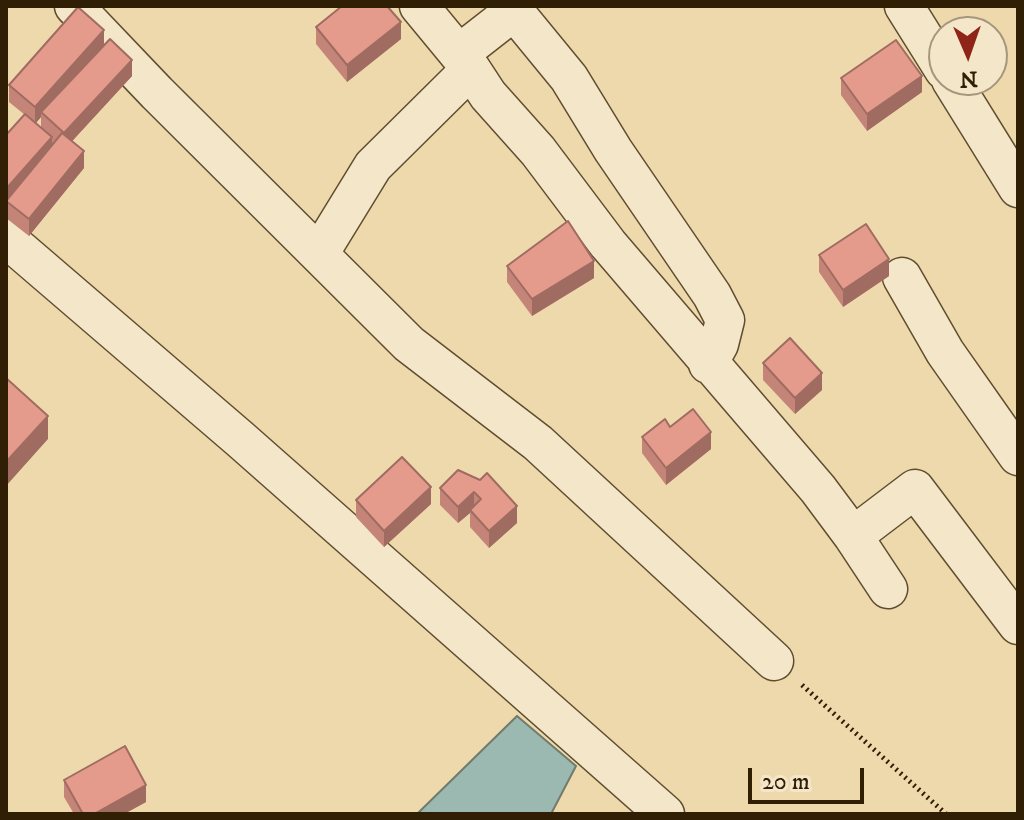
<!DOCTYPE html>
<style>
body{margin:0}
#map{position:relative;width:1024px;height:820px;overflow:hidden;background:#eed9ac;font-family:"IM FELL DW Pica",serif}
canvas{display:block}
.frame{position:absolute;inset:0;border:8px solid #301e05;pointer-events:none}
.north{position:absolute;left:928px;top:16px;width:80px;height:80px;box-sizing:border-box;background:#f4e6c9;border:2px solid #a6967b;border-radius:50%;rotate:178deg;font-size:22px;font-weight:700;line-height:32px;text-align:center;color:#301e05}
.north::after{content:'';display:block;margin:auto;width:28px;height:36px;background:#8f2418;clip-path:polygon(50% 0,100% 100%,50% 72%,0 100%)}
.scale{position:absolute;left:748px;top:768px;width:116px;height:36px;box-sizing:border-box;border:4px solid #301e05;border-top:0;padding-left:10px;font-size:24px;line-height:28px;white-space:nowrap;color:#301e05;-webkit-text-stroke:6px #f4e6c9;paint-order:stroke}
</style>
<div id="map">
<canvas width="1024" height="820"></canvas>
<div class="frame"></div>
<div class="north">N</div>
<div class="scale">20 m</div>
</div>
<script>
const context = document.querySelector('canvas').getContext('2d');
context.lineJoin = 'round';
function fillPath(path, color) { context.fillStyle = color; context.fill(path, 'evenodd'); }
const shape = rows => new Path2D(rows.map(r => 'M' + r).join(''));
function trace(path, color, width, dash) { context.strokeStyle = color; context.lineWidth = width; context.lineCap = dash ? 'butt' : 'round'; context.setLineDash(dash || []); context.stroke(path); }
const water = shape([
 [517,716,576,766,551,814,417,814,517,716]
]);
fillPath(water, '#9bb9b0');
trace(water, '#707b6c', 2);
const street = shape([
 [74,6,157,93,409,344,538,443,774,661],
 [419,6,471,69,488,95,538,151,608,244,818,489,853,536,888,589],
 [904,6,944,70],
 [459,54,514,11,569,78,613,150,712,295,725,320,719,344,708,364],
 [951,80,1018,188],
 [6,238,240,439,665,814],
 [319,254,373,166,471,69],
 [902,277,945,352,1018,456],
 [853,536,915,489,1018,625]
]);
trace(street, '#604d2f', 41);
trace(shape([
 [802,685,946,814]
]), '#301e05', 5, [2, 4]);
trace(street, '#f4e6c9', 38);
fillPath(shape([
 [316,27,401,39,347,82,316,44],
 [104,46,132,76,72,141,84,168,29,236,6,218,6,135,25,115,9,102,9,85],
 [41,117,41,128,36,123],
 [841,78,922,92,867,131,841,95],
 [819,255,889,276,843,307,819,272],
 [507,266,594,278,532,316,507,282],
 [763,363,822,390,795,414,763,380],
 [670,427,711,449,666,485,642,453,642,437],
 [458,470,517,523,489,548,470,527,470,513,458,523,440,505,440,488],
 [356,500,431,504,384,547,356,517],
 [64,780,146,802,124,814,74,814,64,797]
]), '#c48578');
fillPath(shape([
 [401,22,401,39,347,82,347,65],
 [104,30,104,47,41,112,41,117,35,124,35,107],
 [132,60,132,76,64,150,64,133],
 [922,76,922,92,867,131,867,114],
 [52,137,52,154,6,201,6,205,6,189],
 [84,151,84,168,29,236,29,219],
 [889,259,889,276,843,307,843,290],
 [594,261,594,278,532,316,532,299],
 [822,373,822,390,795,414,795,398],
 [48,416,48,439,6,486,6,462],
 [711,432,711,449,666,485,666,468],
 [431,487,431,504,384,547,384,531],
 [474,492,474,509,470,510,470,513,458,523,458,507],
 [517,506,517,523,489,548,489,531],
 [146,785,146,802,124,814,94,814]
]), '#a06c62');
const building = shape([
 [342,6,387,6,401,22,347,65,316,27,342,6],
 [78,7,104,30,35,107,9,85,78,7],
 [110,39,132,60,64,133,41,112,110,39],
 [896,40,922,76,867,114,841,78,896,40],
 [25,114,52,137,6,189,6,135,25,114],
 [62,133,84,151,29,219,6,201,62,133],
 [568,221,594,261,532,299,507,266,568,221],
 [866,224,889,259,843,290,819,255,866,224],
 [790,338,822,373,795,398,763,363,790,338],
 [6,378,48,416,6,462,6,378],
 [693,409,711,432,666,468,642,437,665,419,670,427,693,409],
 [402,457,431,487,384,531,356,500,402,457],
 [458,470,480,480,487,473,517,506,489,531,470,510,481,499,474,492,458,507,440,488,458,470],
 [125,746,146,785,94,814,83,814,64,780,125,746]
]);
fillPath(building, '#e49b8c');
trace(building, '#a06c62', 2);
</script>
